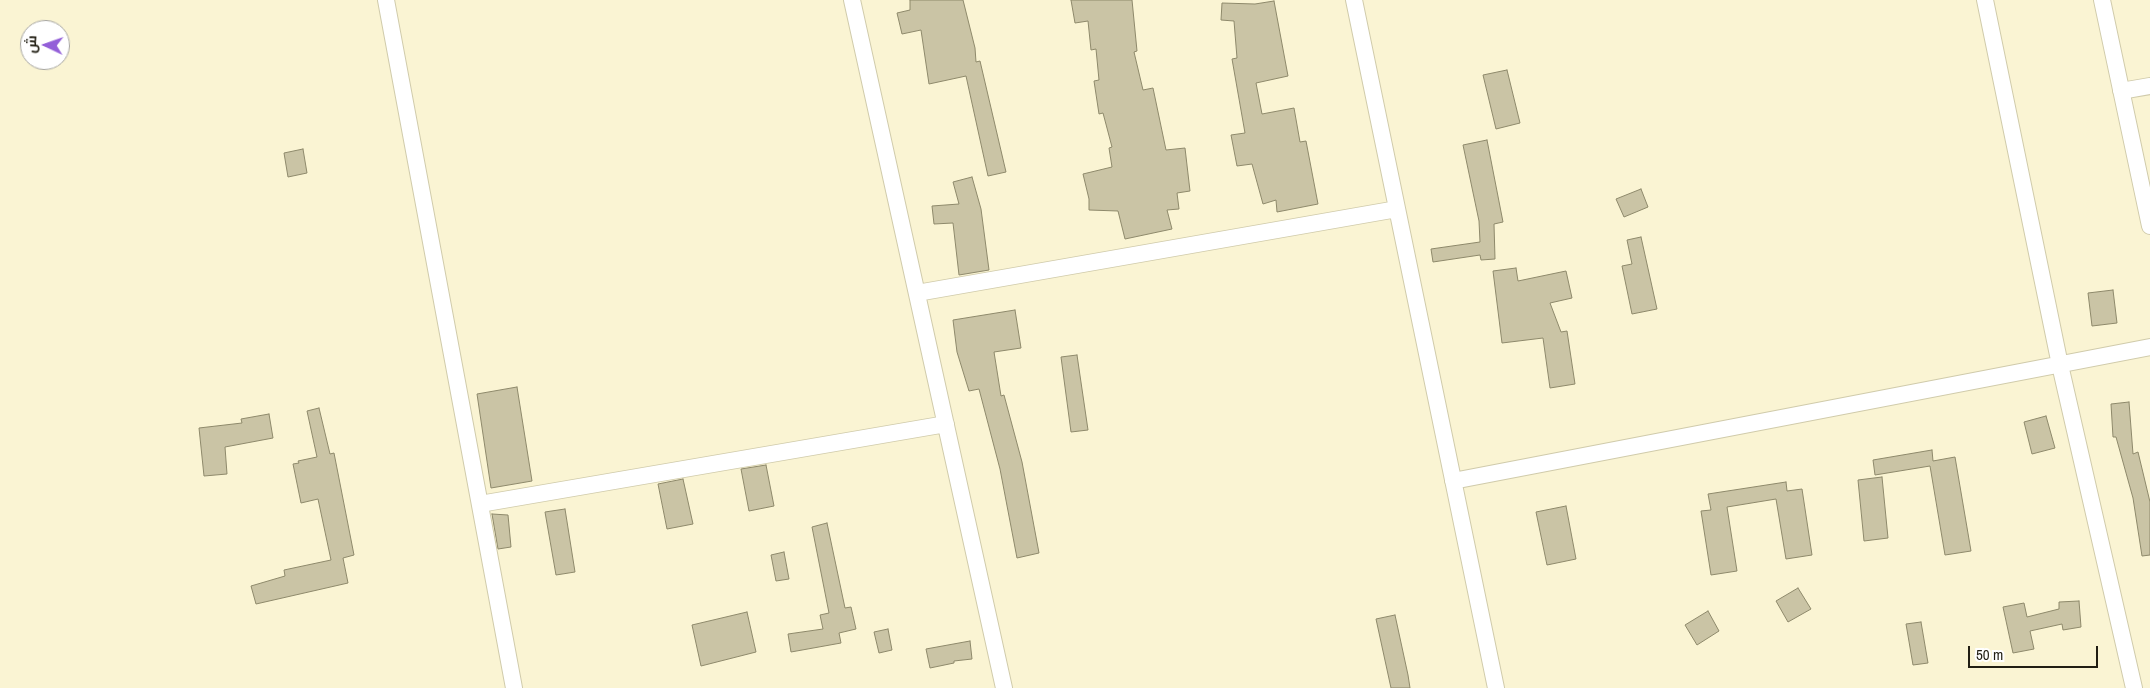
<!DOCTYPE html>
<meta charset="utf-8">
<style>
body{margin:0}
#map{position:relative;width:2150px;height:688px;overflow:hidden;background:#faf4d3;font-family:"Archivo Narrow",Cairo,sans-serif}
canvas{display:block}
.north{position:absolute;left:20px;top:20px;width:50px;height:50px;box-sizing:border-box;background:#fff;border:1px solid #a6a5a1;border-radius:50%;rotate:273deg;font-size:14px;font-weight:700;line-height:20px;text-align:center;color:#211e13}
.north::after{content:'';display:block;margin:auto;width:18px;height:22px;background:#935fd8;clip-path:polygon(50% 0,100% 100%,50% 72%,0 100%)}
.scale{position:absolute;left:1968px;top:646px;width:130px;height:22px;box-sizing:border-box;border:2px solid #211e13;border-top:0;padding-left:6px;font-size:15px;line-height:18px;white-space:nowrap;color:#211e13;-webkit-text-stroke:4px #fff;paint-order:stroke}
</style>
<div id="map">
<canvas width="2150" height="688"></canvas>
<div class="north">ش</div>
<div class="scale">50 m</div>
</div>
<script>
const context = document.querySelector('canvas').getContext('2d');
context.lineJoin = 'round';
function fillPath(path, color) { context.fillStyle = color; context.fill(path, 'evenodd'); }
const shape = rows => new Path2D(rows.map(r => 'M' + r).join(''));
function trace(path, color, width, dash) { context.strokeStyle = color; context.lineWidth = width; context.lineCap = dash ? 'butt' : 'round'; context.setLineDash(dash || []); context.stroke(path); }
const building = shape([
 [910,0,963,0,975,48,976,62,980,61,1006,172,988,176,966,76,929,84,921,30,902,34,897,13,910,10,910,0],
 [1071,0,1132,0,1137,51,1134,52,1143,90,1153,88,1166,150,1185,148,1190,191,1177,193,1179,209,1167,210,1172,229,1125,239,1118,211,1089,210,1089,199,1083,174,1112,167,1109,148,1112,147,1103,113,1099,114,1094,81,1099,80,1096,49,1091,50,1088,21,1075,23,1071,0],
 [1274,1,1288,76,1256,83,1262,114,1294,108,1300,142,1306,141,1318,204,1277,212,1276,200,1263,204,1252,164,1237,166,1231,135,1245,133,1232,59,1237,58,1234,21,1221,20,1222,3,1255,4,1274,1],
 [1507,70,1520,123,1496,129,1483,75,1507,70],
 [1487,140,1503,222,1494,224,1495,259,1481,260,1480,255,1433,262,1431,249,1480,242,1479,221,1463,145,1487,140],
 [303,149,307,173,288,177,284,153,303,149],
 [972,177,981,209,989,270,959,275,953,223,934,224,932,206,959,204,953,182,972,177],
 [1641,189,1648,207,1624,217,1616,199,1641,189],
 [1641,237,1657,309,1632,314,1622,266,1632,264,1627,240,1641,237],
 [1516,268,1518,281,1566,271,1572,298,1550,303,1561,332,1567,331,1575,384,1550,388,1543,338,1502,343,1493,271,1516,268],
 [2113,290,2117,323,2092,326,2088,293,2113,290],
 [1015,310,1021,348,994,352,1001,396,1004,395,1022,462,1039,553,1017,558,1000,469,979,389,969,391,957,352,953,320,1015,310],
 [1077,355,1088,430,1071,432,1061,357,1077,355],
 [517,387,532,481,491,488,477,394,517,387],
 [2129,402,2133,454,2138,452,2150,502,2150,555,2142,556,2133,498,2116,437,2113,437,2111,404,2129,402],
 [319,408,330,454,334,453,354,555,343,558,348,583,256,604,251,586,285,576,284,570,331,560,318,499,301,503,293,464,299,463,298,461,317,457,307,411,319,408],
 [269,414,273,438,225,447,227,474,204,476,199,428,242,423,241,419,269,414],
 [2046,416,2055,448,2032,454,2024,422,2046,416],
 [1932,450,1933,461,1955,457,1971,551,1945,555,1930,466,1875,475,1873,460,1932,450],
 [766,465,774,506,749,511,741,469,766,465],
 [1882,477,1888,538,1864,541,1858,480,1882,477],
 [683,479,693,524,667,529,658,484,683,479],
 [1786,482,1787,491,1802,489,1812,555,1786,559,1776,499,1727,507,1737,571,1711,575,1701,511,1711,510,1708,494,1786,482],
 [1566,506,1576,559,1547,565,1536,512,1566,506],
 [565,509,575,572,556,575,545,512,565,509],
 [492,514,508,515,511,547,498,549,492,514],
 [827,523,845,608,851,607,856,629,839,633,841,643,791,652,788,634,823,629,820,615,829,613,812,527,827,523],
 [784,552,789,579,776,581,771,555,784,552],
 [1798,588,1811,609,1788,622,1776,601,1798,588],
 [2079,601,2081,627,2063,630,2062,624,2030,631,2034,649,2013,653,2003,607,2024,603,2027,617,2059,609,2059,602,2079,601],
 [1708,611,1719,631,1697,645,1685,625,1708,611],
 [747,612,756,652,701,666,692,625,747,612],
 [1395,615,1408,675,1410,688,1391,688,1376,619,1395,615],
 [1921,622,1928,663,1913,665,1906,624,1921,622],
 [888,629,892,650,879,653,874,632,888,629],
 [970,641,972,659,954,661,954,663,930,668,926,649,970,641]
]);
fillPath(building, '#cac4a5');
trace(building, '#8e896b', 1);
const minor = shape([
 [386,0,514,688],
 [852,0,1004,688],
 [1354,0,1496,688],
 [1985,0,2060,365,2134,688],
 [2102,0,2150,226],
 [2121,91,2150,86],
 [917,293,1397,209],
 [1453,481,2150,347],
 [480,504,946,424]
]);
trace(minor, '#d0cbab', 18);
trace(minor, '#fff', 16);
</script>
